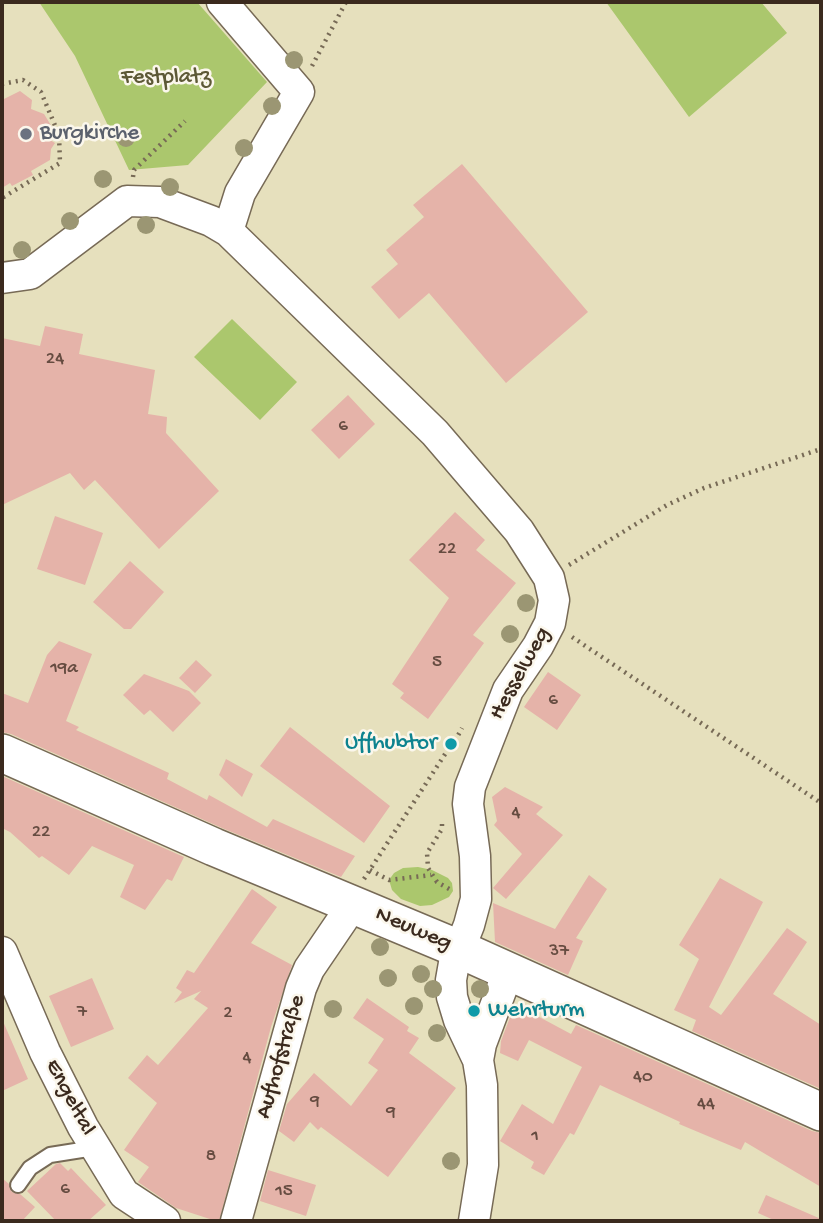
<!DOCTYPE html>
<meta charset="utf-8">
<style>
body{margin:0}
#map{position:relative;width:823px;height:1223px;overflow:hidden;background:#e6e0bd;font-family:"Gochi Hand",sans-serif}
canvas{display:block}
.frame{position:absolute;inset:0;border:4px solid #3b2a1e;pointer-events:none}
</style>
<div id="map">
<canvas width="823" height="1223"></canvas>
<div class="frame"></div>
</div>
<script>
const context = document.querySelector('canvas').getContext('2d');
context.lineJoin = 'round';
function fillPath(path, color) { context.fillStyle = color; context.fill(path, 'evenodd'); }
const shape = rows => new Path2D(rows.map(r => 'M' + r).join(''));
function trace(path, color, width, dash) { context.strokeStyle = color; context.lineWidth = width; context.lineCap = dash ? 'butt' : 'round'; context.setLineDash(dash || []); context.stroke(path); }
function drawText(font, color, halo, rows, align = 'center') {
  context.font = font + ' "Gochi Hand",sans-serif'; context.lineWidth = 5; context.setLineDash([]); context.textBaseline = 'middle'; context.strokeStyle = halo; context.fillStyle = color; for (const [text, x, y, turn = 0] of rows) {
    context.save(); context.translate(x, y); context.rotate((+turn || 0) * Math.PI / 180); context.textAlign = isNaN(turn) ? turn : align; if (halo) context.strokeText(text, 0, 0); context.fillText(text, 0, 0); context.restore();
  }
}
fillPath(shape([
 [39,2,197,2,267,82,188,165,129,170,75,56],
 [606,2,761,2,787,33,689,117],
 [232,319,297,382,260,420,194,357],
 [418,867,432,870,448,878,452,883,453,891,449,897,432,905,420,906,401,899,392,890,389,880,394,873,403,868]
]), '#abc76d');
fillPath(shape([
 [20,91,32,100,31,109,44,114,52,127,50,140,55,143,51,149,50,160,31,171,33,175,12,186,10,183,2,188,2,100],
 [462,164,588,312,506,383,429,293,399,319,371,287,398,264,386,250,424,217,413,205],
 [45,326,83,334,79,354,155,370,148,414,167,417,166,433,219,491,159,549,95,480,84,490,70,473,2,505,2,338,40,346],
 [348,395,375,424,339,459,311,430],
 [455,512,485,540,476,550,516,583,473,635,484,643,428,719,400,698,404,693,392,684,449,598,409,560],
 [55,516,103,533,85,585,37,569],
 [130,561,164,592,131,629,124,629,93,602],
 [59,641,92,654,66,721,79,727,76,730,169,773,167,779,207,800,209,795,267,827,273,819,355,856,341,877,222,828,11,734,2,732,2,693,28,703,47,655],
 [196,660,212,675,195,693,179,678],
 [548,672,581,695,557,730,524,707],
 [144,674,189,691,201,703,173,732,150,710,144,715,123,695],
 [290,727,390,806,364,843,260,766],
 [226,759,253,774,242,797,219,775],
 [2,776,184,857,172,881,167,879,145,910,120,897,134,865,92,846,69,875,42,856,39,858,10,832,2,828],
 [505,787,543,807,536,814,563,835,506,899,493,888,522,854,494,825,497,821,492,797],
 [589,875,607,889,576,938,583,941,568,975,495,942,493,903,555,929],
 [720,878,763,902,709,1007,721,1015,787,928,807,942,773,994,821,1025,821,1089,692,1031,696,1020,674,1010,699,959,679,945],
 [252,889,277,907,251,943,292,965,271,1027,219,1221,216,1221,176,1208,138,1182,149,1167,124,1150,157,1103,128,1078,147,1055,158,1065,208,1008,194,999,201,991,174,1003,182,992,176,988,187,970,194,973],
 [92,978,114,1029,71,1047,49,996],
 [367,998,409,1027,407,1031,419,1038,409,1053,456,1088,388,1177,321,1127,318,1130,310,1122,294,1142,279,1131,287,1104,314,1073,351,1106,378,1070,368,1063,384,1039,353,1018],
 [515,1004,571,1034,576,1025,812,1131,821,1133,821,1187,745,1142,741,1150,679,1124,680,1122,600,1085,574,1135,570,1133,544,1175,531,1168,534,1162,500,1141,522,1104,553,1124,582,1067,529,1040,518,1061,500,1053,501,1041],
 [2,1019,28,1079,2,1091],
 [60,1163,68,1171,71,1168,106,1205,88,1221,56,1221,27,1191,56,1164],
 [268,1170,316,1185,306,1216,260,1201],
 [2,1178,9,1184,12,1192,20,1194,35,1207,22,1221,2,1221],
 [766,1195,821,1219,821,1221,776,1221,758,1213]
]), '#e5b3a9');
const service = shape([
 [18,1185,30,1168,50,1155,88,1149,94,1144]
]);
const minor = shape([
 [222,2,299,92,240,193,228,231],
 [2,278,30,274,127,201,160,202,211,221,228,231,435,433,519,531,549,578,554,600,550,623,538,646,508,690,470,787,468,804,475,856,476,899,469,925,454,963,451,980,452,997,459,1020,478,1060,482,1085,483,1165,474,1221],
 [2,952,45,1052,83,1127,124,1194,165,1221],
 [478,1060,481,1044,508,972],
 [236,1221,301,988,309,969,343,919,348,902]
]);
const tertiary = shape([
 [2,753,214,847,459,949,821,1112]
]);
trace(service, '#776a56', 18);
trace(minor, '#776a56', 33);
trace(tertiary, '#776a56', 40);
trace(shape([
 [312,66,346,2],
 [2,84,23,80,41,92,59,135,60,163,2,198],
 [133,177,134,170,185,121],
 [569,565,667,505,704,488,821,449],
 [572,637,821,803],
 [455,741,462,728],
 [442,824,442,829,427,853,428,868,437,882,451,890],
 [370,870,389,880,431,875],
 [364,879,449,748]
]), '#776a56', 4.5, [2, 5]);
trace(service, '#fff', 14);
trace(minor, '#fff', 30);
trace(tertiary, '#fff', 37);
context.fillStyle = '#9b9673';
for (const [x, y] of [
 [294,60],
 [272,106],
 [126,138],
 [244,148],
 [103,179],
 [170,187],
 [70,221],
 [146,225],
 [22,250],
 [526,603],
 [510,634],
 [380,947],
 [421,974],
 [388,978],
 [433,989],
 [480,989],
 [414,1006],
 [333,1009],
 [437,1033],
 [451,1161]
]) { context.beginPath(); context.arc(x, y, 9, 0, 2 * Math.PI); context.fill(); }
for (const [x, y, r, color] of [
 [26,134,7,"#6b7280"],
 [451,744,7,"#0f9aa8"],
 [474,1011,7,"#0f9aa8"]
]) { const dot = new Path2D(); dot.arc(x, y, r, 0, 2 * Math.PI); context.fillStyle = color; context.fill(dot); trace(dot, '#fbf7ec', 2.5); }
drawText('19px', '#664c41', null, [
 ["24",55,360],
 ["6",343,427],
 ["22",447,550],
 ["5",437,663],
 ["19a",64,669],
 ["6",553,701],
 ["4",516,814],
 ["22",41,833],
 ["37",559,952],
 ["7",82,1013],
 ["2",228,1014],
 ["4",247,1059],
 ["40",643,1078],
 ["9",315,1102],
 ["44",706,1105],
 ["9",391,1113],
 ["1",535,1137],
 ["8",211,1157],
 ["6",65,1190],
 ["15",284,1192]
]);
drawText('23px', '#5d5936', '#fbf7ec', [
 ["Festplatz",166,78]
]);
drawText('23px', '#5b616d', '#fbf7ec', [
 ["Burgkirche",40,134]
], 'left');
drawText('23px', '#3b2a1e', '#fbf7ec', [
 ["Hesselweg",521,674,-61],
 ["Neuweg",413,930,23],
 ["Aufhofstraße",282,1057,-74],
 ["Engeltal",69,1098,62]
]);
drawText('23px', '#0d838f', '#fbf7ec', [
 ["Uffhubtor",437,744],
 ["Wehrturm",488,1011,"left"]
], 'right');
</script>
